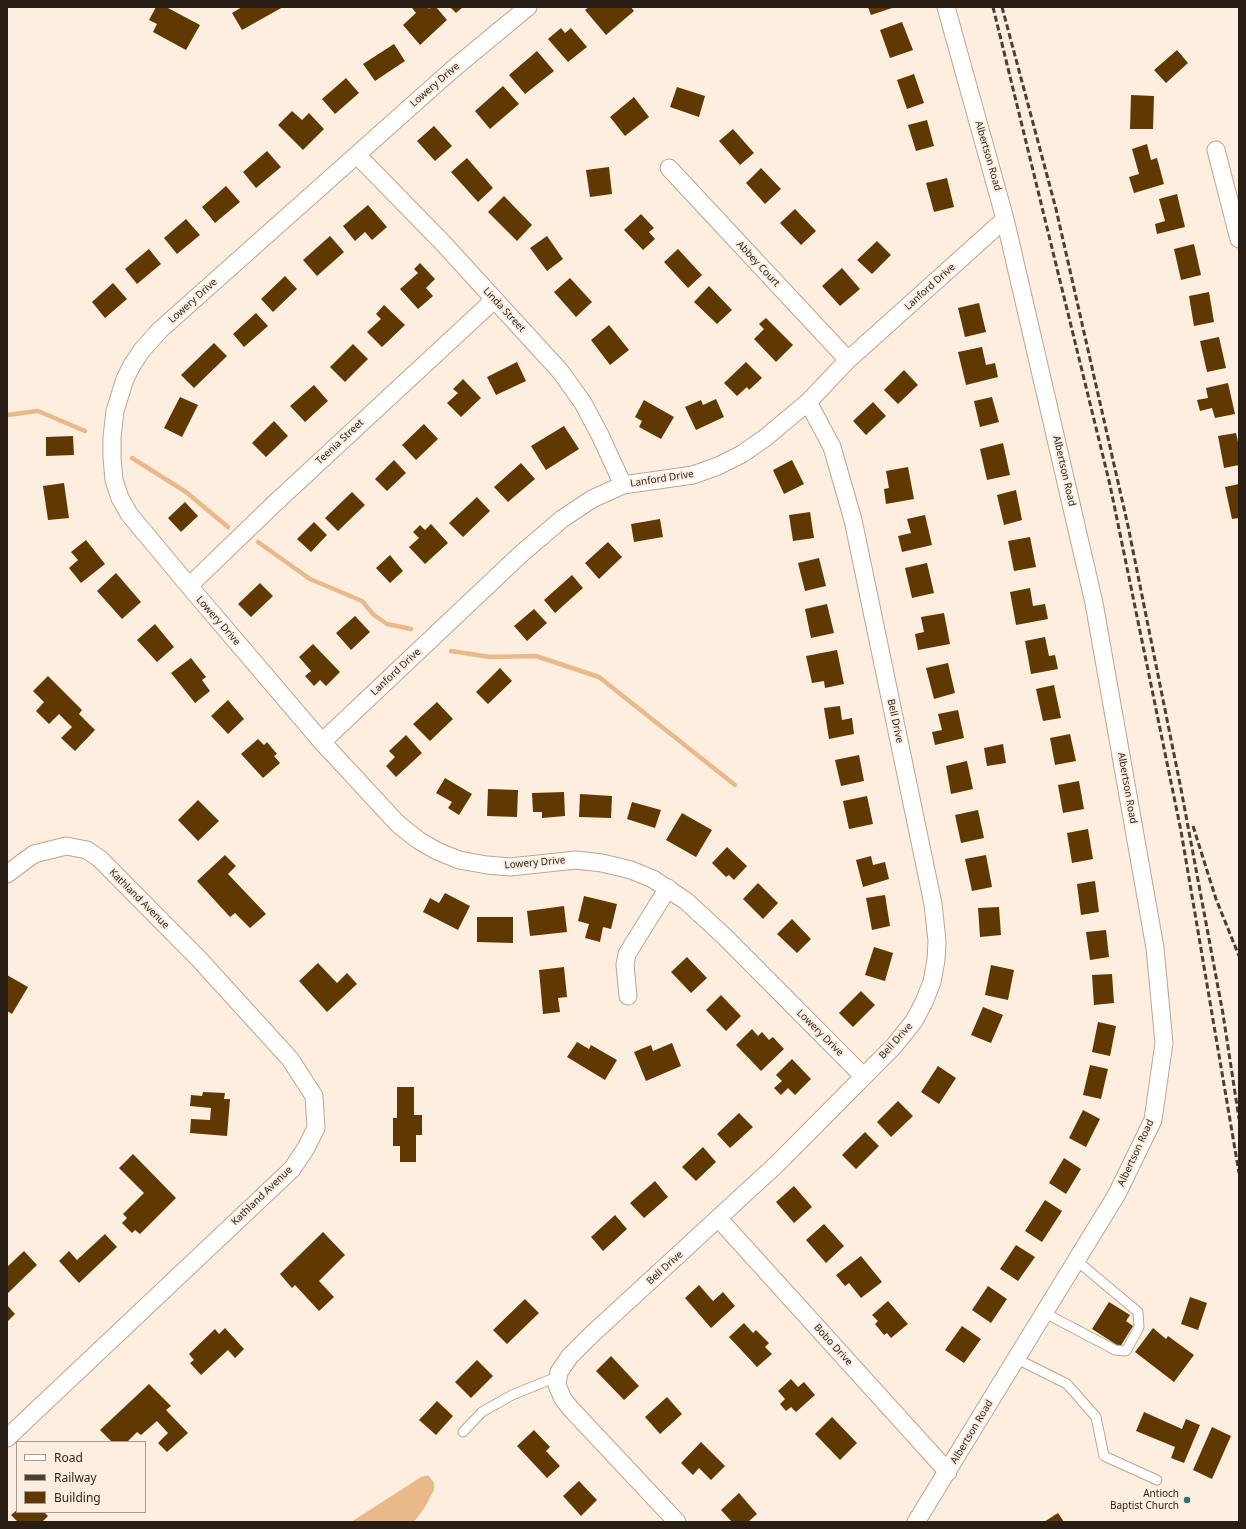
<!DOCTYPE html>
<style>
body{margin:0}
#map{position:relative;width:1246px;height:1529px;overflow:hidden;background:#feeedf;font-family:"Noto Sans",sans-serif}
canvas{display:block}
.frame{position:absolute;inset:0;border:8px solid #281e15;pointer-events:none}
.legend{position:absolute;left:16px;top:1441px;width:130px;height:72px;box-sizing:border-box;background:#feeedf;border:1px solid #a89b8e;margin:0;padding:5px 7px;list-style:none;font-size:12px;color:#281e15}
.legend li{display:flex;align-items:center;gap:8px;height:20px}
.legend b{width:20px;border:1px solid #a89b8e}
</style>
<div id="map">
<canvas width="1246" height="1529"></canvas>
<div class="frame"></div>
<ul class="legend">
<li><b style="height:5px;background:#fff"></b>Road</li>
<li><b style="height:5px;background:#4a3f35"></b>Railway</li>
<li><b style="height:11px;background:#603802"></b>Building</li>
</ul>
</div>
<script>
const context = document.querySelector('canvas').getContext('2d');
context.lineJoin = 'round';
function fillPath(path, color) { context.fillStyle = color; context.fill(path, 'evenodd'); }
const shape = rows => new Path2D(rows.map(r => 'M' + r).join(''));
function trace(path, color, width, dash) { context.strokeStyle = color; context.lineWidth = width; context.lineCap = dash ? 'butt' : 'round'; context.setLineDash(dash || []); context.stroke(path); }
function drawText(font, color, halo, rows, align = 'center') {
  context.font = font + ' "Noto Sans",sans-serif'; context.lineWidth = 4; context.setLineDash([]); context.textBaseline = 'middle'; context.strokeStyle = halo; context.fillStyle = color; for (const [text, x, y, turn = 0] of rows) {
    context.save(); context.translate(x, y); context.rotate((+turn || 0) * Math.PI / 180); context.textAlign = isNaN(turn) ? turn : align; if (halo) context.strokeText(text, 0, 0); context.fillText(text, 0, 0); context.restore();
  }
}
fillPath(shape([
 [428,1475,434,1483,434,1490,425,1507,414,1522,351,1522,421,1477]
]), '#eab98a');
trace(shape([
 [7,415,38,411,85,431],
 [132,458,186,492,228,527],
 [258,542,310,579,362,601,374,615,387,624,411,629],
 [451,651,490,657,536,656,599,677,735,785]
]), '#eab98a', 4.5);
fillPath(shape([
 [156,7,166,7,200,25,186,50,153,32,157,24,149,20],
 [242,7,283,7,242,30,232,13],
 [413,7,428,7,429,9,431,7,436,7,447,20,420,45,403,25,416,13,412,8],
 [450,7,463,7,456,13],
 [589,7,631,7,634,11,606,35,585,10],
 [868,7,895,7,871,15],
 [902,22,913,50,890,58,880,30],
 [561,28,565,33,571,28,587,47,568,62,548,39],
 [394,44,405,61,375,81,363,64],
 [1177,50,1188,63,1166,83,1154,70],
 [537,51,554,71,525,94,509,75],
 [914,74,924,103,907,109,897,80],
 [346,78,359,93,335,114,322,99],
 [503,86,519,104,490,129,475,111],
 [677,87,705,96,699,117,670,107],
 [1131,95,1154,96,1153,129,1130,129],
 [634,97,649,117,625,136,610,117],
 [292,111,302,120,309,113,324,129,303,150,278,125],
 [927,120,934,146,916,151,908,125],
 [434,126,452,146,435,161,417,141],
 [733,129,754,153,740,165,719,141],
 [1147,144,1151,160,1157,158,1164,184,1134,193,1129,177,1139,174,1132,149],
 [267,151,281,167,256,188,243,172],
 [467,158,493,188,478,202,451,172],
 [609,167,612,194,590,197,586,170],
 [761,168,781,189,765,204,746,183],
 [947,178,954,207,934,212,926,183],
 [226,186,240,202,215,223,202,207],
 [1177,194,1185,227,1157,234,1155,224,1165,221,1159,199],
 [504,196,532,225,517,241,488,212],
 [368,205,387,227,372,240,365,232,355,241,343,226],
 [795,209,816,231,801,245,780,223],
 [641,214,654,228,649,232,655,239,643,250,624,230],
 [186,219,200,235,177,254,164,238],
 [330,236,344,252,317,276,303,260],
 [547,236,563,259,547,271,530,248],
 [877,241,891,255,872,274,857,260],
 [1194,244,1201,275,1181,280,1174,249],
 [149,249,161,264,137,284,125,269],
 [678,249,702,275,688,288,664,262],
 [420,263,435,279,426,288,433,296,418,309,400,289,418,273,414,269],
 [842,268,860,289,840,306,822,286],
 [285,276,297,289,273,312,261,299],
 [570,278,592,302,576,317,554,292],
 [113,283,127,299,105,318,92,302],
 [709,286,732,310,717,324,694,302],
 [1209,292,1214,322,1194,326,1189,296],
 [979,303,986,332,965,337,958,308],
 [384,305,405,325,382,347,367,332,381,319,376,314],
 [256,313,268,326,244,347,233,334],
 [766,318,793,345,776,362,754,339,764,329,759,324],
 [609,325,629,350,610,365,591,340],
 [1219,337,1226,368,1207,372,1200,341],
 [214,343,227,356,194,388,181,375],
 [353,344,368,359,345,382,330,367],
 [982,347,986,365,995,363,998,377,966,385,958,352],
 [517,362,526,381,496,395,487,377],
 [746,362,762,378,749,390,747,387,737,396,724,383],
 [904,370,918,385,898,404,884,390],
 [463,379,481,398,461,417,447,403,458,393,453,389],
 [1228,383,1235,414,1215,418,1212,408,1200,411,1197,400,1208,398,1206,388],
 [314,385,328,401,305,422,290,406],
 [180,397,198,405,182,437,164,428],
 [992,397,999,422,980,427,974,401],
 [716,399,724,417,696,430,685,407,701,400,703,405],
 [644,400,674,417,661,439,639,427,642,421,635,417],
 [873,402,886,416,866,435,853,421],
 [274,421,288,436,266,457,252,443],
 [424,424,438,439,416,460,402,445],
 [564,426,579,449,546,470,531,446],
 [1236,433,1239,446,1239,465,1224,468,1218,436],
 [73,436,74,455,46,456,46,437],
 [1003,443,1010,475,987,480,980,449],
 [394,460,406,473,387,491,375,479],
 [792,460,804,484,784,494,773,470],
 [521,463,535,479,508,502,494,487],
 [908,467,914,499,886,504,884,489,889,488,886,471],
 [64,483,69,518,48,520,43,486],
 [1239,484,1239,518,1232,519,1225,487],
 [1016,490,1022,520,1004,525,997,495],
 [352,492,365,505,338,531,325,518],
 [477,497,490,511,463,537,449,523],
 [185,502,198,516,181,532,168,518],
 [810,512,814,538,793,541,789,515],
 [925,515,932,545,902,552,898,536,911,533,907,519],
 [660,519,663,537,634,542,631,524],
 [314,522,327,535,311,552,297,539],
 [431,524,448,543,425,564,409,547,419,538,413,532,420,525,425,530],
 [1030,537,1036,567,1014,571,1008,541],
 [86,540,105,564,81,583,69,568,78,560,71,552],
 [608,542,622,557,599,579,585,563],
 [390,555,403,571,390,583,376,568],
 [819,558,826,586,805,591,798,563],
 [927,563,934,593,912,598,905,568],
 [116,573,141,602,122,619,97,591],
 [572,575,583,588,555,613,544,600],
 [260,583,273,596,251,617,238,604],
 [1030,588,1033,606,1045,604,1048,619,1016,625,1010,592],
 [827,604,834,633,811,638,805,609],
 [534,609,547,623,527,641,514,626],
 [944,613,950,644,918,650,915,634,924,632,921,617],
 [355,616,370,632,351,650,336,633],
 [155,624,174,647,157,662,137,640],
 [1045,637,1049,656,1055,655,1058,669,1031,674,1025,641],
 [313,644,340,672,326,686,320,680,314,686,305,676,311,671,299,657],
 [837,650,844,684,825,688,824,681,812,683,806,656],
 [191,658,206,677,202,680,210,691,195,703,171,673],
 [948,663,955,693,934,699,926,668],
 [500,668,512,681,488,704,476,692],
 [48,676,82,710,79,714,95,730,75,751,61,738,72,727,59,714,49,724,36,711,44,702,33,691],
 [1054,685,1061,718,1043,721,1036,689],
 [228,700,244,719,228,734,211,716],
 [437,702,453,719,430,741,413,724],
 [840,706,842,720,852,718,854,734,829,739,824,708],
 [958,710,964,738,935,745,932,732,942,730,938,714],
 [1070,734,1076,761,1055,765,1050,738],
 [406,735,422,753,396,777,386,766,395,757,389,751],
 [258,739,264,745,267,742,277,754,274,756,280,763,263,778,241,754],
 [1003,744,1006,763,987,766,984,748],
 [859,755,864,781,841,786,835,760],
 [967,761,973,789,951,794,946,766],
 [445,778,472,794,459,815,448,808,452,802,436,793],
 [1079,781,1084,809,1063,813,1058,785],
 [488,789,518,790,517,817,487,816],
 [564,792,565,816,542,818,542,812,533,812,532,793],
 [580,794,612,796,611,818,579,817],
 [867,796,873,824,849,829,843,801],
 [198,800,219,821,198,841,178,820],
 [632,802,661,810,655,828,627,819],
 [978,810,984,838,961,843,955,815],
 [682,813,712,830,696,857,666,840],
 [1088,829,1093,859,1072,863,1067,833],
 [727,847,747,866,734,880,729,875,726,877,712,863],
 [225,855,236,866,228,874,266,914,250,928,235,913,230,917,197,881],
 [986,855,992,887,972,891,965,859],
 [871,856,873,865,885,862,889,879,863,887,856,860],
 [1095,881,1099,912,1081,915,1077,884],
 [758,883,778,903,763,919,743,899],
 [445,893,470,906,458,930,423,912,430,898,439,903],
 [885,895,890,926,872,930,866,898],
 [584,896,617,904,611,929,603,927,600,942,585,938,589,924,578,921],
 [564,906,567,932,530,936,527,911],
 [999,907,1001,935,980,937,978,908],
 [477,917,513,917,513,943,477,942],
 [792,919,811,939,797,953,777,934],
 [1106,930,1109,957,1090,960,1086,932],
 [874,947,893,953,885,981,865,975],
 [687,957,707,978,691,993,671,972],
 [318,963,337,983,347,973,357,984,327,1012,299,981],
 [991,965,1014,970,1008,1000,985,995],
 [564,967,567,997,558,998,560,1012,543,1014,539,970],
 [1112,974,1114,1003,1094,1005,1092,975],
 [7,975,28,987,12,1014,7,1011],
 [861,991,875,1005,853,1027,839,1013],
 [721,995,741,1016,726,1031,706,1010],
 [983,1007,1003,1015,991,1043,971,1035],
 [1098,1022,1116,1026,1110,1056,1092,1052],
 [752,1029,758,1036,762,1032,769,1040,773,1037,784,1049,761,1071,736,1045],
 [577,1042,589,1049,591,1045,617,1060,605,1080,567,1057],
 [672,1043,681,1066,646,1081,634,1052,651,1045,653,1051],
 [792,1059,811,1079,795,1095,788,1088,781,1095,774,1088,782,1081,776,1075],
 [1090,1065,1108,1069,1101,1099,1083,1095],
 [938,1066,956,1078,939,1104,921,1092],
 [397,1087,414,1087,414,1115,422,1115,422,1135,416,1135,416,1162,400,1162,400,1146,393,1146,393,1118,397,1118],
 [203,1092,225,1093,224,1099,230,1099,227,1136,190,1133,191,1119,210,1120,211,1108,190,1106,191,1095,202,1096],
 [898,1101,913,1116,891,1137,877,1122],
 [1083,1110,1100,1119,1086,1147,1069,1138],
 [739,1113,753,1127,730,1148,717,1134],
 [865,1132,879,1146,856,1169,842,1155],
 [703,1147,716,1162,696,1181,682,1167],
 [133,1154,176,1198,140,1234,135,1230,132,1233,122,1223,127,1218,123,1214,144,1193,119,1168],
 [1064,1158,1081,1169,1066,1194,1049,1183],
 [655,1181,668,1197,644,1218,630,1203],
 [794,1186,812,1207,794,1223,776,1202],
 [1045,1200,1062,1211,1042,1242,1025,1231],
 [615,1215,627,1229,603,1251,591,1237],
 [824,1224,844,1246,826,1263,806,1240],
 [323,1232,345,1255,319,1281,334,1297,319,1311,295,1285,292,1288,280,1274],
 [105,1234,117,1247,79,1283,59,1261,69,1251,77,1260],
 [1016,1245,1035,1257,1018,1281,1000,1269],
 [24,1251,37,1265,7,1294,7,1267],
 [861,1256,882,1282,861,1298,849,1283,845,1286,836,1275],
 [699,1285,713,1301,723,1292,735,1306,711,1328,685,1298],
 [988,1286,1007,1299,991,1323,972,1310],
 [1190,1297,1207,1303,1198,1330,1181,1324],
 [525,1299,539,1313,507,1344,493,1330],
 [888,1301,908,1324,891,1338,887,1333,884,1335,875,1324,878,1321,872,1315],
 [1109,1302,1130,1315,1126,1321,1133,1326,1120,1347,1092,1329],
 [7,1305,15,1314,7,1322],
 [744,1323,753,1333,756,1330,769,1343,765,1347,772,1354,757,1367,729,1337],
 [962,1326,981,1339,964,1363,945,1350],
 [225,1328,244,1349,235,1358,228,1350,201,1375,190,1363,194,1360,189,1354,215,1329,219,1334],
 [1153,1328,1166,1339,1168,1336,1194,1355,1174,1382,1135,1352],
 [611,1356,639,1386,624,1400,596,1371],
 [477,1360,493,1376,471,1398,455,1382],
 [791,1379,798,1387,804,1382,815,1395,796,1412,791,1407,786,1411,780,1404,785,1399,778,1391],
 [149,1384,171,1406,166,1410,188,1433,167,1452,158,1443,168,1433,157,1421,141,1435,137,1432,127,1442,112,1442,100,1430],
 [667,1397,682,1414,660,1434,645,1417],
 [437,1401,453,1416,436,1435,419,1420],
 [1144,1412,1182,1429,1186,1419,1200,1425,1184,1463,1171,1458,1175,1447,1136,1431],
 [832,1417,857,1443,840,1460,815,1434],
 [1212,1427,1231,1436,1212,1479,1193,1470],
 [534,1430,550,1447,546,1451,560,1466,547,1478,517,1446],
 [701,1442,725,1466,711,1480,699,1468,693,1475,681,1463],
 [579,1481,597,1500,581,1516,563,1496],
 [739,1493,757,1514,748,1522,732,1522,721,1510],
 [17,1510,17,1512,44,1512,48,1516,42,1522,16,1522,17,1521,11,1515],
 [1058,1513,1064,1522,1044,1522]
]), '#603802');
const lane = shape([
 [1045,1313,1115,1350,1126,1351,1139,1327,1138,1312,1082,1265,1076,1262],
 [1017,1359,1067,1384,1096,1417,1104,1456,1157,1480],
 [463,1432,482,1412,512,1395,559,1376]
]);
const street = shape([
 [528,7,453,69,160,330,142,350,132,365,125,379,115,411,112,437,112,458,114,480,120,498,129,514,189,586,322,742,398,824,418,840,437,851,459,860,487,865,510,867,576,860,602,863,631,870,653,879,686,901,724,936,863,1076],
 [1216,150,1239,239],
 [357,155,442,242,560,371,583,403,600,435,623,485],
 [669,168,848,360],
 [189,586,274,504,494,300],
 [322,742,521,554,562,519,592,499,623,485,693,475,718,466,742,454,765,438,808,402,848,360,1005,219],
 [7,874,34,854,66,846,87,850,100,859,199,959,290,1059,314,1096,316,1128,306,1148,292,1169,7,1438],
 [628,996,625,965,627,954,668,888],
 [719,1219,948,1472],
 [677,1522,571,1409,563,1399,557,1385,559,1372,570,1356,589,1337,778,1163,894,1046,914,1021,924,1002,932,982,936,960,937,941,933,904,853,520,832,447,808,402],
 [916,1522,1117,1194,1153,1120,1164,1043,1155,948,1094,603,1005,219,946,7]
]);
trace(lane, '#bea58d', 11);
trace(street, '#bea58d', 19);
trace(lane, '#fff', 9);
trace(street, '#fff', 17);
trace(shape([
 [993,7,1110,485,1181,831,1239,1173],
 [1002,7,1056,209,1128,526,1181,789,1223,1014,1239,1119],
 [1193,826,1216,899,1239,956]
]), '#4a3f35', 3, [6, 3]);
for (const [x, y, r, color] of [
 [1187,1500,4,"#2e7282"]
]) { const dot = new Path2D(); dot.arc(x, y, r, 0, 2 * Math.PI); context.fillStyle = color; context.fill(dot); trace(dot, '#feeedf', 1.5); }
drawText('10px', '#281e15', '#feeedf', [
 ["Lowery Drive",435,85,-41],
 ["Albertson Road",988,156,74],
 ["Abbey Court",758,264,47],
 ["Lanford Drive",930,287,-42],
 ["Lowery Drive",193,301,-42],
 ["Linda Street",504,310,47],
 ["Teenia Street",340,442,-43],
 ["Albertson Road",1064,471,77],
 ["Lanford Drive",662,479,-9],
 ["Lowery Drive",218,621,49],
 ["Lanford Drive",396,672,-43],
 ["Bell Drive",895,721,78],
 ["Albertson Road",1127,788,80],
 ["Lowery Drive",535,863,-5],
 ["Kathland Avenue",139,899,45],
 ["Lowery Drive",820,1033,45],
 ["Bell Drive",896,1041,-48],
 ["Albertson Road",1136,1153,-65],
 ["Kathland Avenue",262,1196,-44],
 ["Bell Drive",665,1268,-42],
 ["Bobo Drive",833,1345,48],
 ["Albertson Road",972,1432,-59]
]);
drawText('10px', '#281e15', '#feeedf', [
 ["Antioch",1179,1494],
 ["Baptist Church",1179,1506]
], 'right');
</script>
